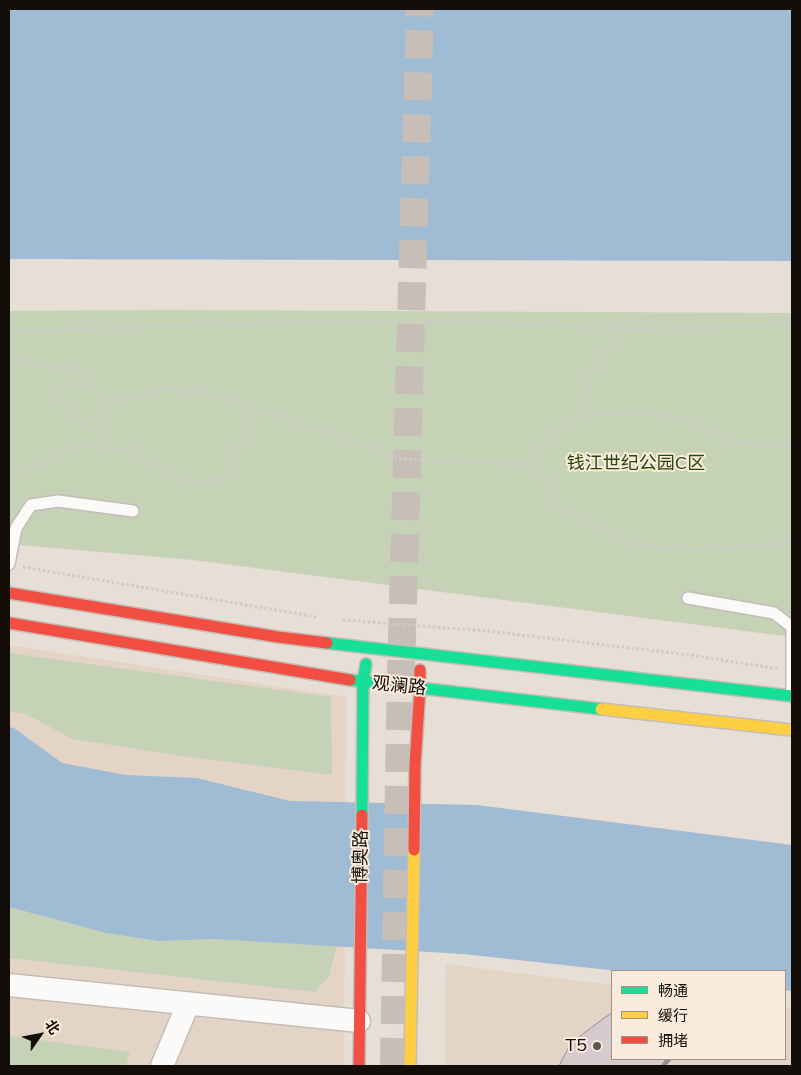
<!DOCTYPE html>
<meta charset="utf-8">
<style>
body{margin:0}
#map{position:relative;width:801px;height:1075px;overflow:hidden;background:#e7ded6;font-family:Mulish,"Noto Sans SC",sans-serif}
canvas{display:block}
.frame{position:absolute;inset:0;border:10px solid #130e09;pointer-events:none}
.legend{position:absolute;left:611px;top:970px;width:175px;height:90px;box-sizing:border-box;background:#faebdd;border:1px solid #9e9388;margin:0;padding:6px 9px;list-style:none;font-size:15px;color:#130e09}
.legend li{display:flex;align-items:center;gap:10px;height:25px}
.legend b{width:25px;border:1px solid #9e9388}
.north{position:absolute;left:15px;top:1010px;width:50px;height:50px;-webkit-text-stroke:4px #faebdd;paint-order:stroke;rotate:57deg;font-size:14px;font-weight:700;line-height:20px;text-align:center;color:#130e09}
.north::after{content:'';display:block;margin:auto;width:18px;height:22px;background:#130e09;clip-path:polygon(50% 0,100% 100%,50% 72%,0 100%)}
</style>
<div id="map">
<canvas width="801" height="1075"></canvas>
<div class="frame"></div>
<ul class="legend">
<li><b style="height:6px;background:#16e098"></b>畅通</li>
<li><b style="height:6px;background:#ffcf43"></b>缓行</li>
<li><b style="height:6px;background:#f24e42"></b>拥堵</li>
</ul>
<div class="north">北</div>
</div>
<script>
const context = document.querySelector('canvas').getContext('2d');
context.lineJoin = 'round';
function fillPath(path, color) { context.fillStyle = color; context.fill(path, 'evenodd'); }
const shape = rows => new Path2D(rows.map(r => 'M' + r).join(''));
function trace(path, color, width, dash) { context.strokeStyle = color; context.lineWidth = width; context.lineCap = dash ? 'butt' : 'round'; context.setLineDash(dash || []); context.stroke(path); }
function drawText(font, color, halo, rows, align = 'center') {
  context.font = font + ' Mulish,"Noto Sans SC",sans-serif'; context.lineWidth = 4; context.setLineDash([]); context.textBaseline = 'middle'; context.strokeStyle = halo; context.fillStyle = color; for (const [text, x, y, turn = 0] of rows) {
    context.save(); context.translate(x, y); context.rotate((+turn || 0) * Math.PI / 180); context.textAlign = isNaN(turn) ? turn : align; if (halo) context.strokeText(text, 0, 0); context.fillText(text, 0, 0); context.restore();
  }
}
fillPath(shape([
 [9,645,346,697,344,1066,9,1066],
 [446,964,612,985,612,1059,785,1059,785,1007,792,1008,792,1066,445,1066]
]), '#e4d4c5');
fillPath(shape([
 [166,310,792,313,792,637,193,560,9,544,9,311],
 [9,653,331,697,332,775,182,756,73,739,24,713,9,712],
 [9,907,106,933,158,941,214,939,337,946,329,976,315,992,9,958],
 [9,1036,130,1052,126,1066,9,1066]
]), '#c5d2b6');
fillPath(shape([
 [9,9,792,9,792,261,9,259],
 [9,727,14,728,62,763,126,775,197,778,290,801,477,805,792,845,792,991,785,990,785,971,618,971,463,954,214,939,158,941,106,933,9,907]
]), '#a0bbd4');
trace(shape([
 [394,1066,401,670,420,9]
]), '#c7bfb7', 28, [28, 14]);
const lane = shape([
 [9,564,16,528,31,505,58,501,133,511],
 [688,598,774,613,792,627,792,695]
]);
const street = shape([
 [9,985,359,1021],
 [162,1066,188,1004]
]);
const fast = shape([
 [327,643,792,696],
 [350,680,601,709],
 [362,815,363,682,366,664]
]);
const slow = shape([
 [601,709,792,730],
 [410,1066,414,850]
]);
const jam = shape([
 [9,593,278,637,327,643],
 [9,623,350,680],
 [414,850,415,765,420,688,420,670],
 [359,1066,362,815]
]);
trace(lane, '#c4bdb7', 14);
trace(street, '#c4bdb7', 25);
trace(fast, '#c4bdb7', 14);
trace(slow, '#c4bdb7', 14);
trace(jam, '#c4bdb7', 14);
trace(shape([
 [9,331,304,322,474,321,618,329,792,325],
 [9,356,78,371,108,404,101,450],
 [82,376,57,391,71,418,103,436],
 [108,404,166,387,216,396,253,407],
 [588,411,592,373,618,329],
 [539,464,552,505,613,537,646,546,700,550,792,543],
 [9,476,85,442,106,453,129,448,189,485,230,475,253,407,403,459,539,464,547,435,588,411,663,414,742,443,792,443],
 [23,567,317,617],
 [343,620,487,631,690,655,779,669]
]), '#cdcac8', 3, [2.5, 2.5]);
trace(lane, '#fbfaf9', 11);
trace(street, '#fbfaf9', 22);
trace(fast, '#16e098', 11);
trace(slow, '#ffcf43', 11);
trace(jam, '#f24e42', 11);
fillPath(shape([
 [666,1059,672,1059,666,1066,661,1066]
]), '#968d90');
const building = shape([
 [612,1013,612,1059,666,1059,661,1066,559,1066,571,1043,604,1018,612,1013]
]);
fillPath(building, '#d7cacd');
trace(building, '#968d90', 1);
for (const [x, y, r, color] of [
 [597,1046,5,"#5d5751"]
]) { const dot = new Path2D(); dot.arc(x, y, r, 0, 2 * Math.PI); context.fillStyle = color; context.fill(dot); trace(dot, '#faebdd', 2); }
drawText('18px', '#234a07', '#faebdd', [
 ["钱江世纪公园C区",636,464]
]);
drawText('18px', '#130e09', '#faebdd', [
 ["观澜路",399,686,6],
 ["博奥路",361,857,-89]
]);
drawText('18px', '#130e09', '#faebdd', [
 ["T5",587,1046]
], 'right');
</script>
